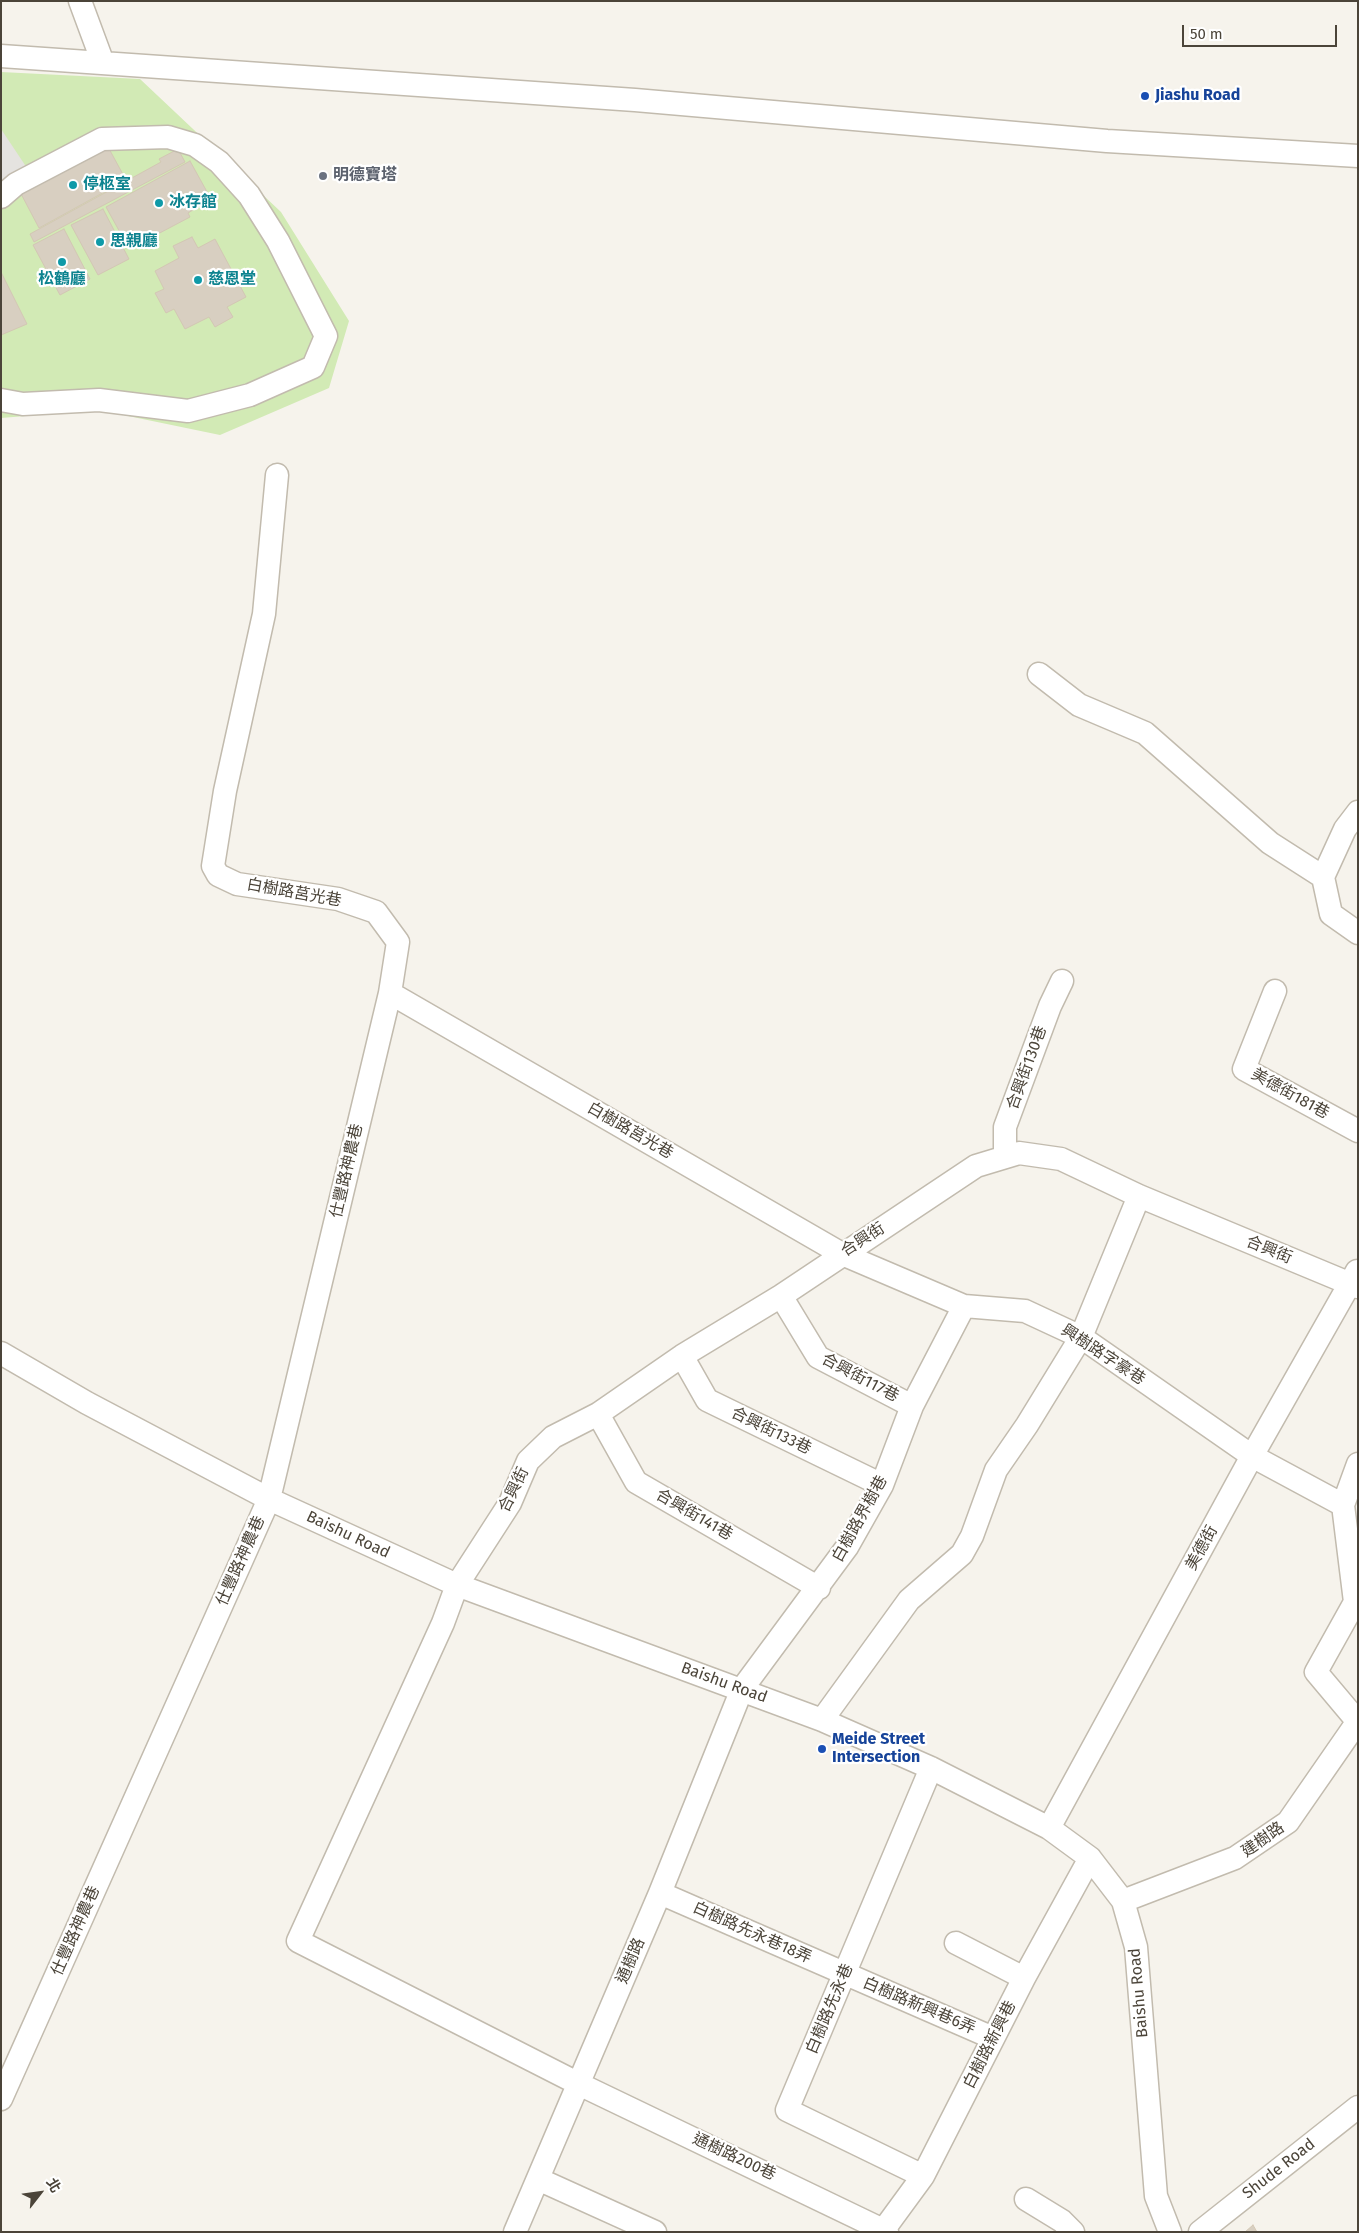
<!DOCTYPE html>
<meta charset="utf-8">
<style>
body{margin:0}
#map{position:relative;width:1359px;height:2233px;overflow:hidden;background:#f6f3ec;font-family:"Fira Sans","Noto Sans TC",sans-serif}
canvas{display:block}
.frame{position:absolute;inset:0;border:2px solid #4b4439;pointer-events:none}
.north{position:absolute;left:15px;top:2168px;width:50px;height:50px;-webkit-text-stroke:4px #fff;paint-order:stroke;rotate:60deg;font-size:14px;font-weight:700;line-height:20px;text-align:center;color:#4b4439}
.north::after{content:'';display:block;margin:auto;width:18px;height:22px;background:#4b4439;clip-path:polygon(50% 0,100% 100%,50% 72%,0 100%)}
.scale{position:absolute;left:1182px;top:25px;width:155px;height:22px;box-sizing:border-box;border:2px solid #4b4439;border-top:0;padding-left:6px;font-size:15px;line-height:18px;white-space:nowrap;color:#4b4439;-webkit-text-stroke:4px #fff;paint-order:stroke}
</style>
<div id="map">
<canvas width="1359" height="2233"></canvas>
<div class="frame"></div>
<div class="north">北</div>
<div class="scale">50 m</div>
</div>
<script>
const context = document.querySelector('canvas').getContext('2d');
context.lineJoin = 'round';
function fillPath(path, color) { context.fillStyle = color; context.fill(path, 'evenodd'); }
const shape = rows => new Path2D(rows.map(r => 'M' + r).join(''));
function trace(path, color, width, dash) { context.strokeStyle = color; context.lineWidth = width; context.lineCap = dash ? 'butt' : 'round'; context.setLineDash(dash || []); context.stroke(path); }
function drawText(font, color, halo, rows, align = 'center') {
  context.font = font + ' "Fira Sans","Noto Sans TC",sans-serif'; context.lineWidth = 4.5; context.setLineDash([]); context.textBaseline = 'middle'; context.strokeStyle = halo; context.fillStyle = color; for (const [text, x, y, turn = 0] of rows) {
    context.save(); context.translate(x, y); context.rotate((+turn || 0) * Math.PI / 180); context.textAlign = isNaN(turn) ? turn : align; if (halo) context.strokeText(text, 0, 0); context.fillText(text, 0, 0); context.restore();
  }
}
fillPath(shape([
 [1,72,140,79,281,212,349,321,329,388,220,435,99,410,1,418]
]), '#d2eab5');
fillPath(shape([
 [1,129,27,168,1,185]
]), '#e5e3e0');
const building = shape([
 [107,145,126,180,39,228,19,190,107,145],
 [178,149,185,162,34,242,30,234,161,162,159,159,178,149],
 [190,161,211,199,188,213,190,217,154,236,152,232,127,245,106,207,190,161],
 [103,209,129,259,98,275,71,225,103,209],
 [64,229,90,279,60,295,33,245,64,229],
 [192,237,198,248,215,239,246,297,227,307,233,317,215,327,209,317,185,329,174,309,166,313,155,293,164,289,155,271,179,258,173,246,192,237],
 [1,272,27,324,1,335,1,272],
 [1253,2225,1257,2232,1245,2232,1253,2225]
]);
fillPath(building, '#d8cfc1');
trace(building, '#d3c7b4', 1);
const minor = shape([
 [80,1,103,63],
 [1,56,635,100,1107,141,1358,156],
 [1,197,16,184,102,139,168,137,195,145,219,162,249,195,278,241,326,336,313,367,250,395,188,411,99,400,23,404,1,400],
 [1039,674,1079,705,1145,733,1270,843,1323,877],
 [1358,812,1345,829,1323,877,1331,914,1358,933],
 [1275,991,1244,1069,1358,1131],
 [390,993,842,1254,964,1306,1025,1311,1081,1337,1252,1456,1343,1505],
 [1005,1157,1005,1127,1050,1006,1062,981],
 [781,1296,818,1357,912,1406],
 [1,1353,87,1403,269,1499,457,1585,822,1720,931,1768,1049,1828,1090,1858,1123,1901,1136,1947,1156,2196,1170,2232],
 [682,1356,707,1400,882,1485],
 [598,1414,636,1482,819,1588],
 [1358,1464,1343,1505,1355,1602,1316,1672,1358,1722],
 [822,1720,909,1600,962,1554,972,1536,996,1470,1027,1425,1081,1337,1139,1196],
 [1049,1828,1252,1456,1357,1271],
 [660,1893,993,2038],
 [1123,1901,1235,1858,1288,1822,1358,1721],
 [956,1943,1024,1978],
 [1,2099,269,1499,390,993,398,942,376,912,338,899,237,884,218,875,213,866,225,791,264,614,277,475],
 [923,2176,787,2110,931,1768],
 [538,2179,655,2232],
 [1026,2199,1062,2221,1073,2232],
 [515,2232,660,1893,742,1689,847,1547,882,1485,912,1406,964,1306],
 [882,2232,923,2176,1024,1978,1090,1858],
 [887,2232,579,2084,298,1941,443,1623,457,1585,510,1503,528,1461,553,1437,598,1414,682,1356,781,1296,976,1166,1019,1153,1061,1159,1139,1196,1358,1287],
 [1200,2232,1358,2107]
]);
trace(minor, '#c2bbae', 25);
trace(minor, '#fff', 22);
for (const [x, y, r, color] of [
 [1145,96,5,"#1a4fb4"],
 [323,176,5,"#6b7280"],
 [73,185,5,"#0f9aa8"],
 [159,203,5,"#0f9aa8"],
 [100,242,5,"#0f9aa8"],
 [62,262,5,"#0f9aa8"],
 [198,280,5,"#0f9aa8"],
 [822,1749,5,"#1a4fb4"]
]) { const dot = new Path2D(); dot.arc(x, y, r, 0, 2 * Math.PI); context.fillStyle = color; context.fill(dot); trace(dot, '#fff', 2); }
drawText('bold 16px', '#164399', '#fff', [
 ["Jiashu Road",1155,96],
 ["Meide Street",832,1740],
 ["Intersection",832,1758]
], 'left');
drawText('bold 16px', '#5b616d', '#fff', [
 ["明德寶塔",333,176]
], 'left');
drawText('bold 16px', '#0d838f', '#fff', [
 ["停柩室",83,185],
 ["冰存館",169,203],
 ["思親廳",110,242],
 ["松鶴廳",62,280,"center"],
 ["慈恩堂",208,280]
], 'left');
drawText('16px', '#4b4439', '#fff', [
 ["白樹路莒光巷",294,893,10],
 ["合興街130巷",1027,1068,-70],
 ["美德街181巷",1290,1094,29],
 ["白樹路莒光巷",630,1131,30],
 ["仕豐路神農巷",347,1171,-77],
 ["合興街",863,1240,-33],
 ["合興街",1269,1250,22],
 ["興樹路字豪巷",1103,1355,33],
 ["合興街117巷",860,1378,28],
 ["合興街133巷",771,1431,26],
 ["合興街",514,1490,-64],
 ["合興街141巷",694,1515,30],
 ["白樹路界樹巷",860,1519,-61],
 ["Baishu Road",348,1535,25],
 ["美德街",1202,1548,-61],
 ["仕豐路神農巷",241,1561,-66],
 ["Baishu Road",724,1683,20],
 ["建樹路",1263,1840,-35],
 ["仕豐路神農巷",76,1931,-66],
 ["白樹路先永巷18弄",752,1933,24],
 ["通樹路",631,1961,-67],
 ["Baishu Road",1139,1993,-95],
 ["白樹路新興巷6弄",919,2006,23],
 ["白樹路先永巷",830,2009,-67],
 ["白樹路新興巷",990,2045,-63],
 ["通樹路200巷",734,2157,25],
 ["Shude Road",1279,2169,-38]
]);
</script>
